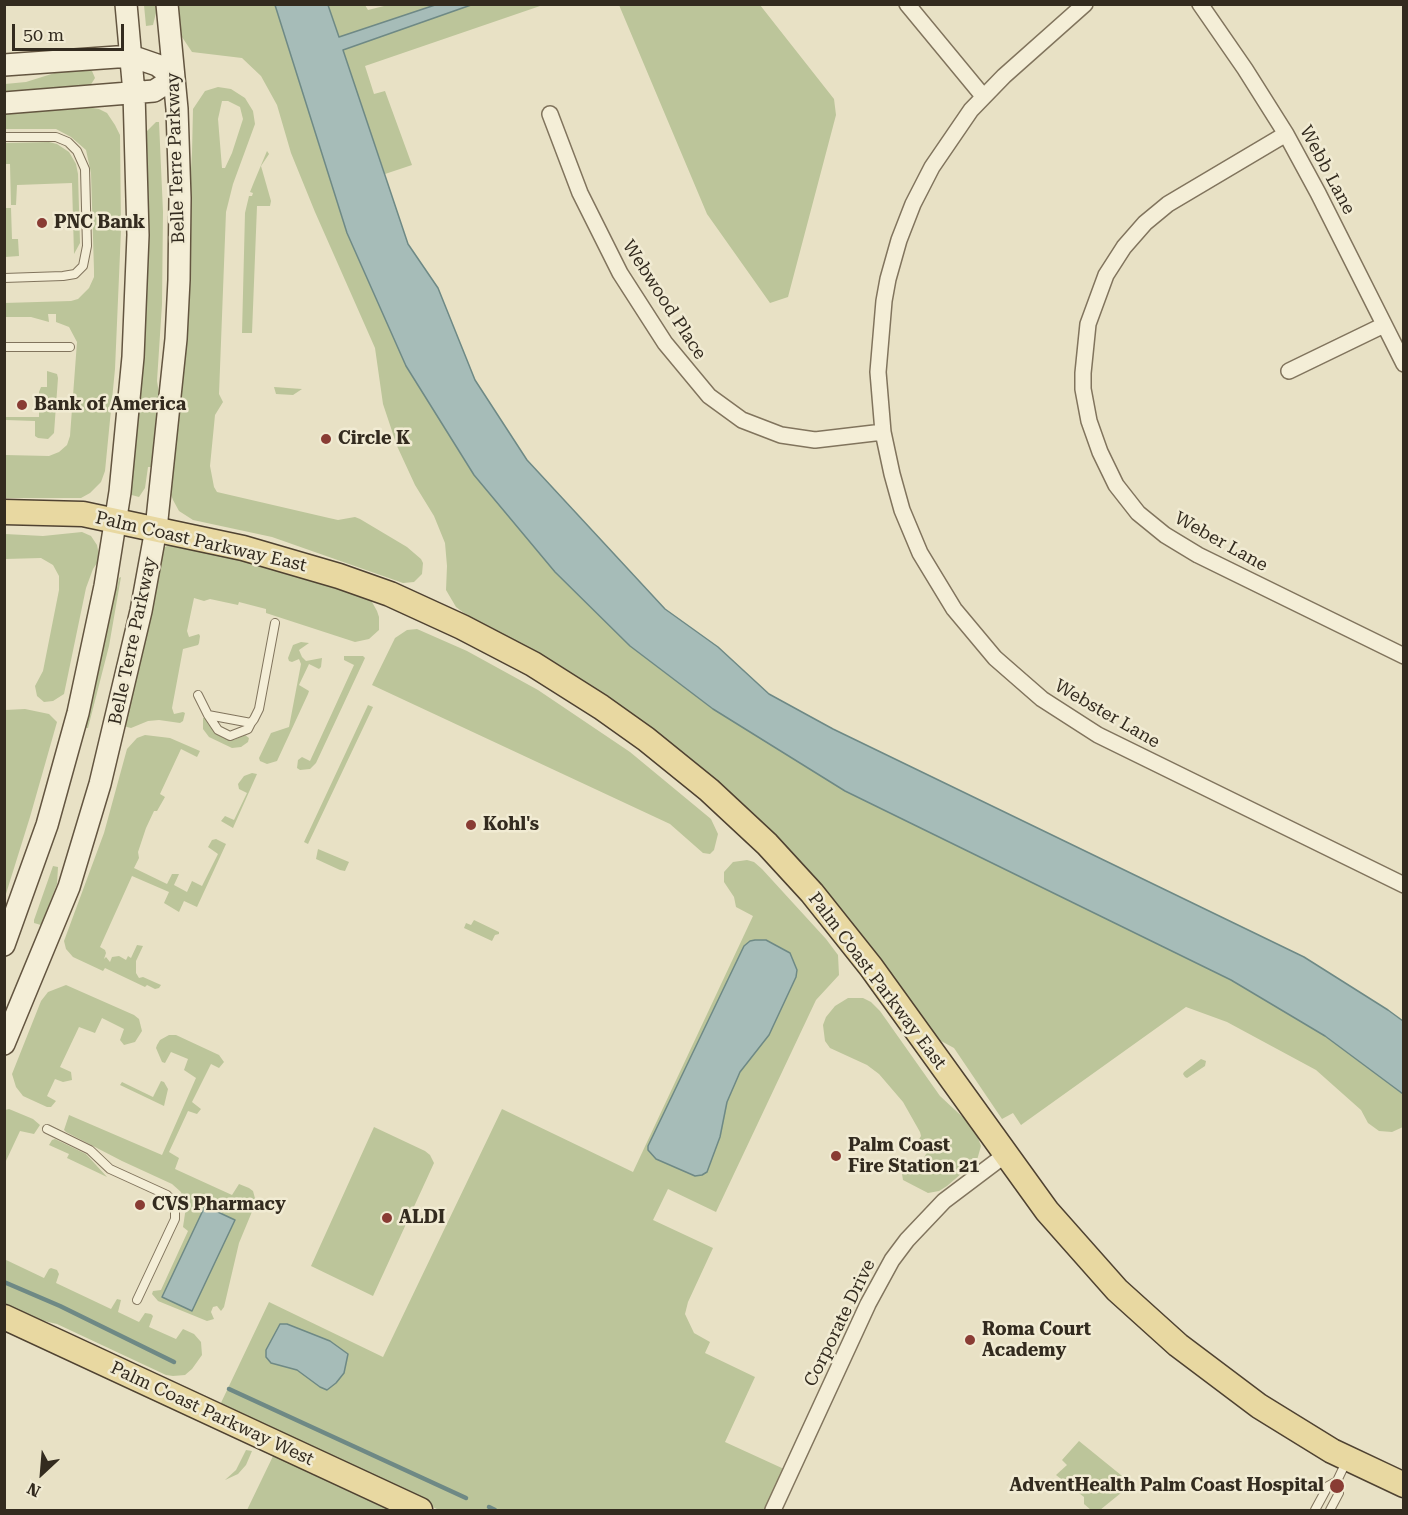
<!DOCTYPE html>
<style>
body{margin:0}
#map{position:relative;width:1408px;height:1515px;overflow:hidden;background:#e8e1c5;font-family:"Roboto Serif",serif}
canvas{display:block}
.frame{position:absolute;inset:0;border:6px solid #332b1f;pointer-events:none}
.north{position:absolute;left:12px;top:1443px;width:60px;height:60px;-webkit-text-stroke:4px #f1ebd3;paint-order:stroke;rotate:206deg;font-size:16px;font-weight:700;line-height:24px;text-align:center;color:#332b1f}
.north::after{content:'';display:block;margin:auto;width:21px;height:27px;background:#332b1f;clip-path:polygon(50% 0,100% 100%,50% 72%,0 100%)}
.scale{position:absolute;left:12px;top:24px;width:112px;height:27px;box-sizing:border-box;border:3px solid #332b1f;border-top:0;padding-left:8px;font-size:18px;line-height:21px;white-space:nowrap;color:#332b1f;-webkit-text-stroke:4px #f1ebd3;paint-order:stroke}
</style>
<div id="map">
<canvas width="1408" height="1515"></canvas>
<div class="frame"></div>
<div class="north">N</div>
<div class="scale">50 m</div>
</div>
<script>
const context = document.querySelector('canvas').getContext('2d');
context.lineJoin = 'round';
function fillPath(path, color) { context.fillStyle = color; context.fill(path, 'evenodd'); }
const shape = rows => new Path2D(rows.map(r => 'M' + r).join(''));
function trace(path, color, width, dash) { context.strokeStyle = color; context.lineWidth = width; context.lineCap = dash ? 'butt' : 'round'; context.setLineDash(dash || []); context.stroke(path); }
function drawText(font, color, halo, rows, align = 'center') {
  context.font = font + ' "Roboto Serif",serif'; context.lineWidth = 5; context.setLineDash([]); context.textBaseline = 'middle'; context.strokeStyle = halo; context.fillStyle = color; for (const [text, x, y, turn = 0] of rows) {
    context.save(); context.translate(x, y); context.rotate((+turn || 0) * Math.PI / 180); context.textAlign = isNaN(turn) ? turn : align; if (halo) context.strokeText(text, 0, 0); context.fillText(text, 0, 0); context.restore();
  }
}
fillPath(shape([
 [144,5,158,5,153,25,146,26],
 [176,5,275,5,347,233,406,366,474,475,630,646,713,709,845,791,1231,980,1325,1036,1403,1094,1403,1127,1392,1132,1379,1131,1368,1123,1361,1110,1316,1070,1227,1022,1186,1007,1021,1125,1013,1113,1002,1119,954,1048,930,1035,796,863,456,607,446,590,447,566,445,543,434,516,415,485,397,446,383,404,375,348,315,212,291,153,277,105,261,76,242,58,192,52,180,34],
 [328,5,365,5,368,10,388,5,435,5,339,37],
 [471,5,543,5,365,66,374,94,385,91,412,165,385,174,342,50],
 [619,5,760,5,834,99,836,115,788,297,770,303,707,214],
 [87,69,92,71,95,78,90,86,5,93,5,84,26,82,61,71],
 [218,87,231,89,245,98,253,111,255,124,233,184,226,212,219,394,223,402,215,415,210,466,214,487,217,492,329,518,338,520,355,517,360,519,407,547,421,559,423,563,422,574,414,582,403,583,272,537,193,520,179,511,173,500,170,492,192,153,193,109,205,91],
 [222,101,228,101,240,107,243,119,232,153,225,168,222,168,218,119],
 [87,107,99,109,107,113,115,125,120,135,121,230,115,369,105,471,101,482,90,493,81,498,5,498,5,455,49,456,59,452,67,445,70,436,77,342,69,327,56,322,56,314,48,314,49,322,31,317,5,317,4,303,71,301,78,299,89,288,94,277,94,270,91,173,86,150,71,137,56,129,5,129,5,111],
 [156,122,159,122,163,212,162,304,157,381,162,412,156,467,148,467,145,488,139,497,128,494,144,140,146,132],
 [49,142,57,144,69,152,76,164,78,174,80,243,74,254,72,183,17,185,16,205,11,205,10,164,5,164,5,143],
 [267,151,269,154,261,166,271,201,270,206,257,206,252,333,242,333,245,213,249,196,252,196,253,193,250,192,254,182],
 [4,208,11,208,12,239,18,239,19,256,5,257],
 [47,371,57,374,58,378,54,433,48,439,38,438,35,436,35,421,6,420,6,417,39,417,39,392,41,387,47,387],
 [274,387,302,389,293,395,276,394],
 [82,532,91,536,97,545,99,555,97,563,93,569,86,588,64,694,53,701,44,702,37,696,35,686,43,671,59,590,59,576,53,565,41,558,5,559,5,534,43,536],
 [171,544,223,554,306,577,363,597,372,602,377,611,379,617,379,630,369,639,355,642,266,613,266,609,239,602,238,605,210,599,204,601,194,598,187,631,189,637,199,634,200,636,199,643,198,645,183,649,172,708,174,714,183,712,185,713,183,721,180,723,159,720,148,721,131,728,123,726,161,549],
 [121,577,109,646,88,728,82,728,114,589,117,588,119,578],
 [417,629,467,651,538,690,630,752,711,819,718,834,714,850,710,854,703,853,670,824,372,685,395,638,407,630],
 [301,642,309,643,299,650,302,657,306,661,322,658,321,667,319,669,309,664,299,685,309,691,308,694,277,761,267,764,260,761,259,758,271,733,289,727,301,664,299,659,292,662,289,661,288,658,293,645],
 [344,656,363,656,365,658,316,763,310,769,300,770,297,768,298,760,302,757,310,761,354,665,344,660],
 [368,705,373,707,308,844,304,842],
 [25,709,49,714,57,722,30,817,5,897,5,710],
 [203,718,205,718,214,732,223,738,234,740,245,735,249,738,248,742,241,747,232,748,209,737,203,729],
 [145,735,170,738,200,751,197,757,181,749,160,794,165,797,157,811,154,811,146,828,138,852,139,858,134,868,167,884,172,874,179,874,174,885,187,892,192,881,202,886,218,854,208,847,212,840,216,839,226,844,197,907,184,901,179,912,164,903,169,892,132,876,100,947,105,950,106,953,104,959,106,957,110,962,112,957,119,956,126,960,128,956,131,958,137,945,143,946,136,961,136,973,139,978,143,977,161,985,159,988,155,989,147,985,145,987,105,968,103,971,73,957,66,949,64,941,104,833,127,749,137,738],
 [252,773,257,774,233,828,221,821,225,816,234,820,247,793,239,789,238,784,244,776],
 [318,849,349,862,345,871,340,870,316,859],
 [747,860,754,862,762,869,826,939,838,955,839,975,816,1000,716,1212,668,1189,653,1220,713,1248,688,1302,685,1314,694,1333,710,1342,705,1353,755,1377,725,1442,784,1469,765,1510,439,1510,219,1407,269,1302,383,1357,502,1109,633,1172,753,916,736,907,734,897,724,882,724,872,733,862],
 [53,866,58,867,57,884,41,925,34,923,34,920],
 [474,920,499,932,499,934,495,935,492,941,464,928,466,923,471,925],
 [66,985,134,1015,139,1019,142,1031,135,1042,124,1045,120,1040,124,1029,102,1018,95,1033,79,1027,60,1067,71,1072,72,1080,63,1082,55,1079,47,1096,56,1101,51,1107,47,1107,23,1096,16,1087,12,1074,41,1001,48,992],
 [848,998,863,998,871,1002,880,1011,940,1096,969,1123,978,1138,981,1146,977,1160,947,1186,939,1191,928,1193,903,1180,902,1174,904,1170,916,1174,928,1150,916,1144,921,1136,920,1132,903,1102,879,1074,867,1065,830,1048,825,1041,823,1025,826,1017,835,1006],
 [169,1035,176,1035,219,1055,224,1062,219,1068,211,1064,192,1102,201,1109,197,1114,188,1111,169,1152,179,1158,175,1169,232,1195,239,1184,249,1188,253,1191,256,1202,239,1243,224,1307,221,1311,217,1306,213,1307,211,1312,214,1319,207,1321,158,1301,152,1294,153,1291,161,1290,188,1231,183,1227,186,1207,181,1192,172,1184,122,1161,66,1132,64,1130,69,1115,162,1155,196,1078,184,1070,188,1059,171,1052,165,1063,162,1062,156,1048,157,1045,160,1040],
 [205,1206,234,1220,191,1310,163,1297],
 [1201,1059,1206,1061,1205,1066,1187,1078,1185,1077,1183,1074,1184,1072],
 [161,1081,164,1082,168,1089,164,1106,120,1085,122,1082,153,1097],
 [9,1109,33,1119,40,1125,34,1134,20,1131,5,1163,5,1110],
 [374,1127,425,1151,430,1155,434,1163,373,1296,311,1266],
 [55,1139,86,1154,107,1177,67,1158,69,1154,49,1145,52,1140],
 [4,1259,44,1278,49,1269,51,1268,57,1270,59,1274,56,1283,111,1309,117,1299,121,1300,118,1312,139,1322,145,1313,151,1314,153,1316,149,1327,176,1339,183,1329,194,1334,201,1342,202,1355,192,1369,185,1375,173,1376,166,1375,57,1324,23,1316,5,1308],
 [1079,1441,1132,1484,1100,1510,1091,1510,1084,1504,1084,1497,1056,1475,1067,1465,1062,1460],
 [246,1450,252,1451,246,1465,238,1474,225,1480,236,1470],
 [275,1452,400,1510,247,1510]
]), '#bcc59a');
const water = shape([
 [275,5,328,5,339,37,435,5,471,5,343,50,408,244,438,288,475,380,527,460,665,609,718,647,769,694,833,729,1304,957,1388,1010,1403,1021,1403,1094,1325,1036,1231,980,845,791,713,709,630,646,555,572,474,475,406,366,347,233,275,5],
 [755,940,766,940,790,953,797,970,796,977,769,1035,740,1072,727,1102,720,1137,707,1172,702,1175,695,1176,656,1159,648,1150,648,1146,744,946,750,941,755,940],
 [205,1206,235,1220,192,1311,162,1297,205,1206],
 [280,1324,287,1324,330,1341,348,1354,344,1373,336,1383,327,1390,320,1387,297,1370,271,1363,266,1357,266,1350,280,1324]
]);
fillPath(water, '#a6bcb8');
trace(water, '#6e8985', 1.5);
trace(shape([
 [4,1282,60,1306,174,1362],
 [229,1389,466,1498],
 [489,1507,495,1510]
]), '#6e8985', 4.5);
const lane = shape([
 [4,137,56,137,68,142,77,151,85,169,87,246,83,266,75,274,63,276,4,278],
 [4,347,70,347],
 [198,695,208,715,251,723,254,719,259,709,275,623],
 [208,715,218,730,230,736,248,729,251,723],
 [47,1129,90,1150,110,1169,167,1195,175,1204,175,1219,137,1300],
 [1315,1510,1328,1486,1337,1481],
 [1330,1510,1339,1493,1337,1481,1347,1460]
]);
const street = shape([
 [907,4,983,96],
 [1085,4,1004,76,971,110,932,167,913,204,899,240,888,279,884,301,878,372,883,432,892,474,902,510,920,553,954,609,995,658,1042,699,1098,735,1404,885],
 [1200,4,1245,69,1286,134,1318,193,1404,364],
 [550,114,580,193,620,273,665,343,709,396,742,420,781,435,815,440,883,432],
 [1286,134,1168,204,1145,223,1124,247,1106,275,1088,324,1083,373,1083,389,1089,421,1100,452,1116,485,1138,513,1165,535,1198,555,1404,656],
 [1289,371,1384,325],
 [773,1510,868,1304,892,1260,907,1240,944,1201,1005,1155]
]);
const secondary = shape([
 [4,65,131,56,157,65,174,78,154,91,4,103],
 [4,945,47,825,78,713,105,586,120,492,133,357,138,235,134,93,126,4],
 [4,1044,69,887,100,784,141,611,156,529,176,339,179,280,180,198,177,109,167,4]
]);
const primary = shape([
 [4,512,83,514,243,548,339,576,390,594,462,627,533,664,601,707,646,739,709,790,767,844,812,893,871,967,1047,1211,1117,1290,1178,1345,1259,1406,1332,1451,1404,1485],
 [4,1317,420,1510]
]);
trace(lane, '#81745d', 10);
trace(street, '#81745d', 18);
trace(secondary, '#635540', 24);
trace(primary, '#4f4231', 27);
trace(lane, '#f4eed7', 8);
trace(street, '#f4eed7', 15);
trace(secondary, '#f4eed7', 21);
trace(primary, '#e8d8a1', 24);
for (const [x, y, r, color] of [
 [42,223,6,"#893c34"],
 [22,405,6,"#893c34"],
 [326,439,6,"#893c34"],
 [471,825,6,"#893c34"],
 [836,1156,6,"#893c34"],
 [140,1205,6,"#893c34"],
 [387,1218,6,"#893c34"],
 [970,1340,6,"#893c34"],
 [1337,1486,8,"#893c34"]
]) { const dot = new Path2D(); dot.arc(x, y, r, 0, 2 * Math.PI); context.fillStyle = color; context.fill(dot); trace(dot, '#f1ebd3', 2); }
drawText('18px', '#332b1f', '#f1ebd3', [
 ["Belle Terre Parkway",176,158,-92],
 ["Webb Lane",1327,170,62],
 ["Webwood Place",664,300,57],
 ["Palm Coast Parkway East",201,542,13],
 ["Weber Lane",1221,542,29],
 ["Belle Terre Parkway",133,641,-78],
 ["Webster Lane",1107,714,30],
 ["Palm Coast Parkway East",877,981,53],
 ["Corporate Drive",840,1323,-64],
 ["Palm Coast Parkway West",212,1414,25]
]);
drawText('bold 18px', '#332b1f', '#f1ebd3', [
 ["PNC Bank",54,223],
 ["Bank of America",34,405],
 ["Circle K",338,439],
 ["Kohl's",483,825],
 ["Palm Coast",848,1146],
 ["Fire Station 21",848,1167],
 ["CVS Pharmacy",152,1205],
 ["ALDI",399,1218],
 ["Roma Court",982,1330],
 ["Academy",982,1351],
 ["AdventHealth Palm Coast Hospital",1324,1486,"right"]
], 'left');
</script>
